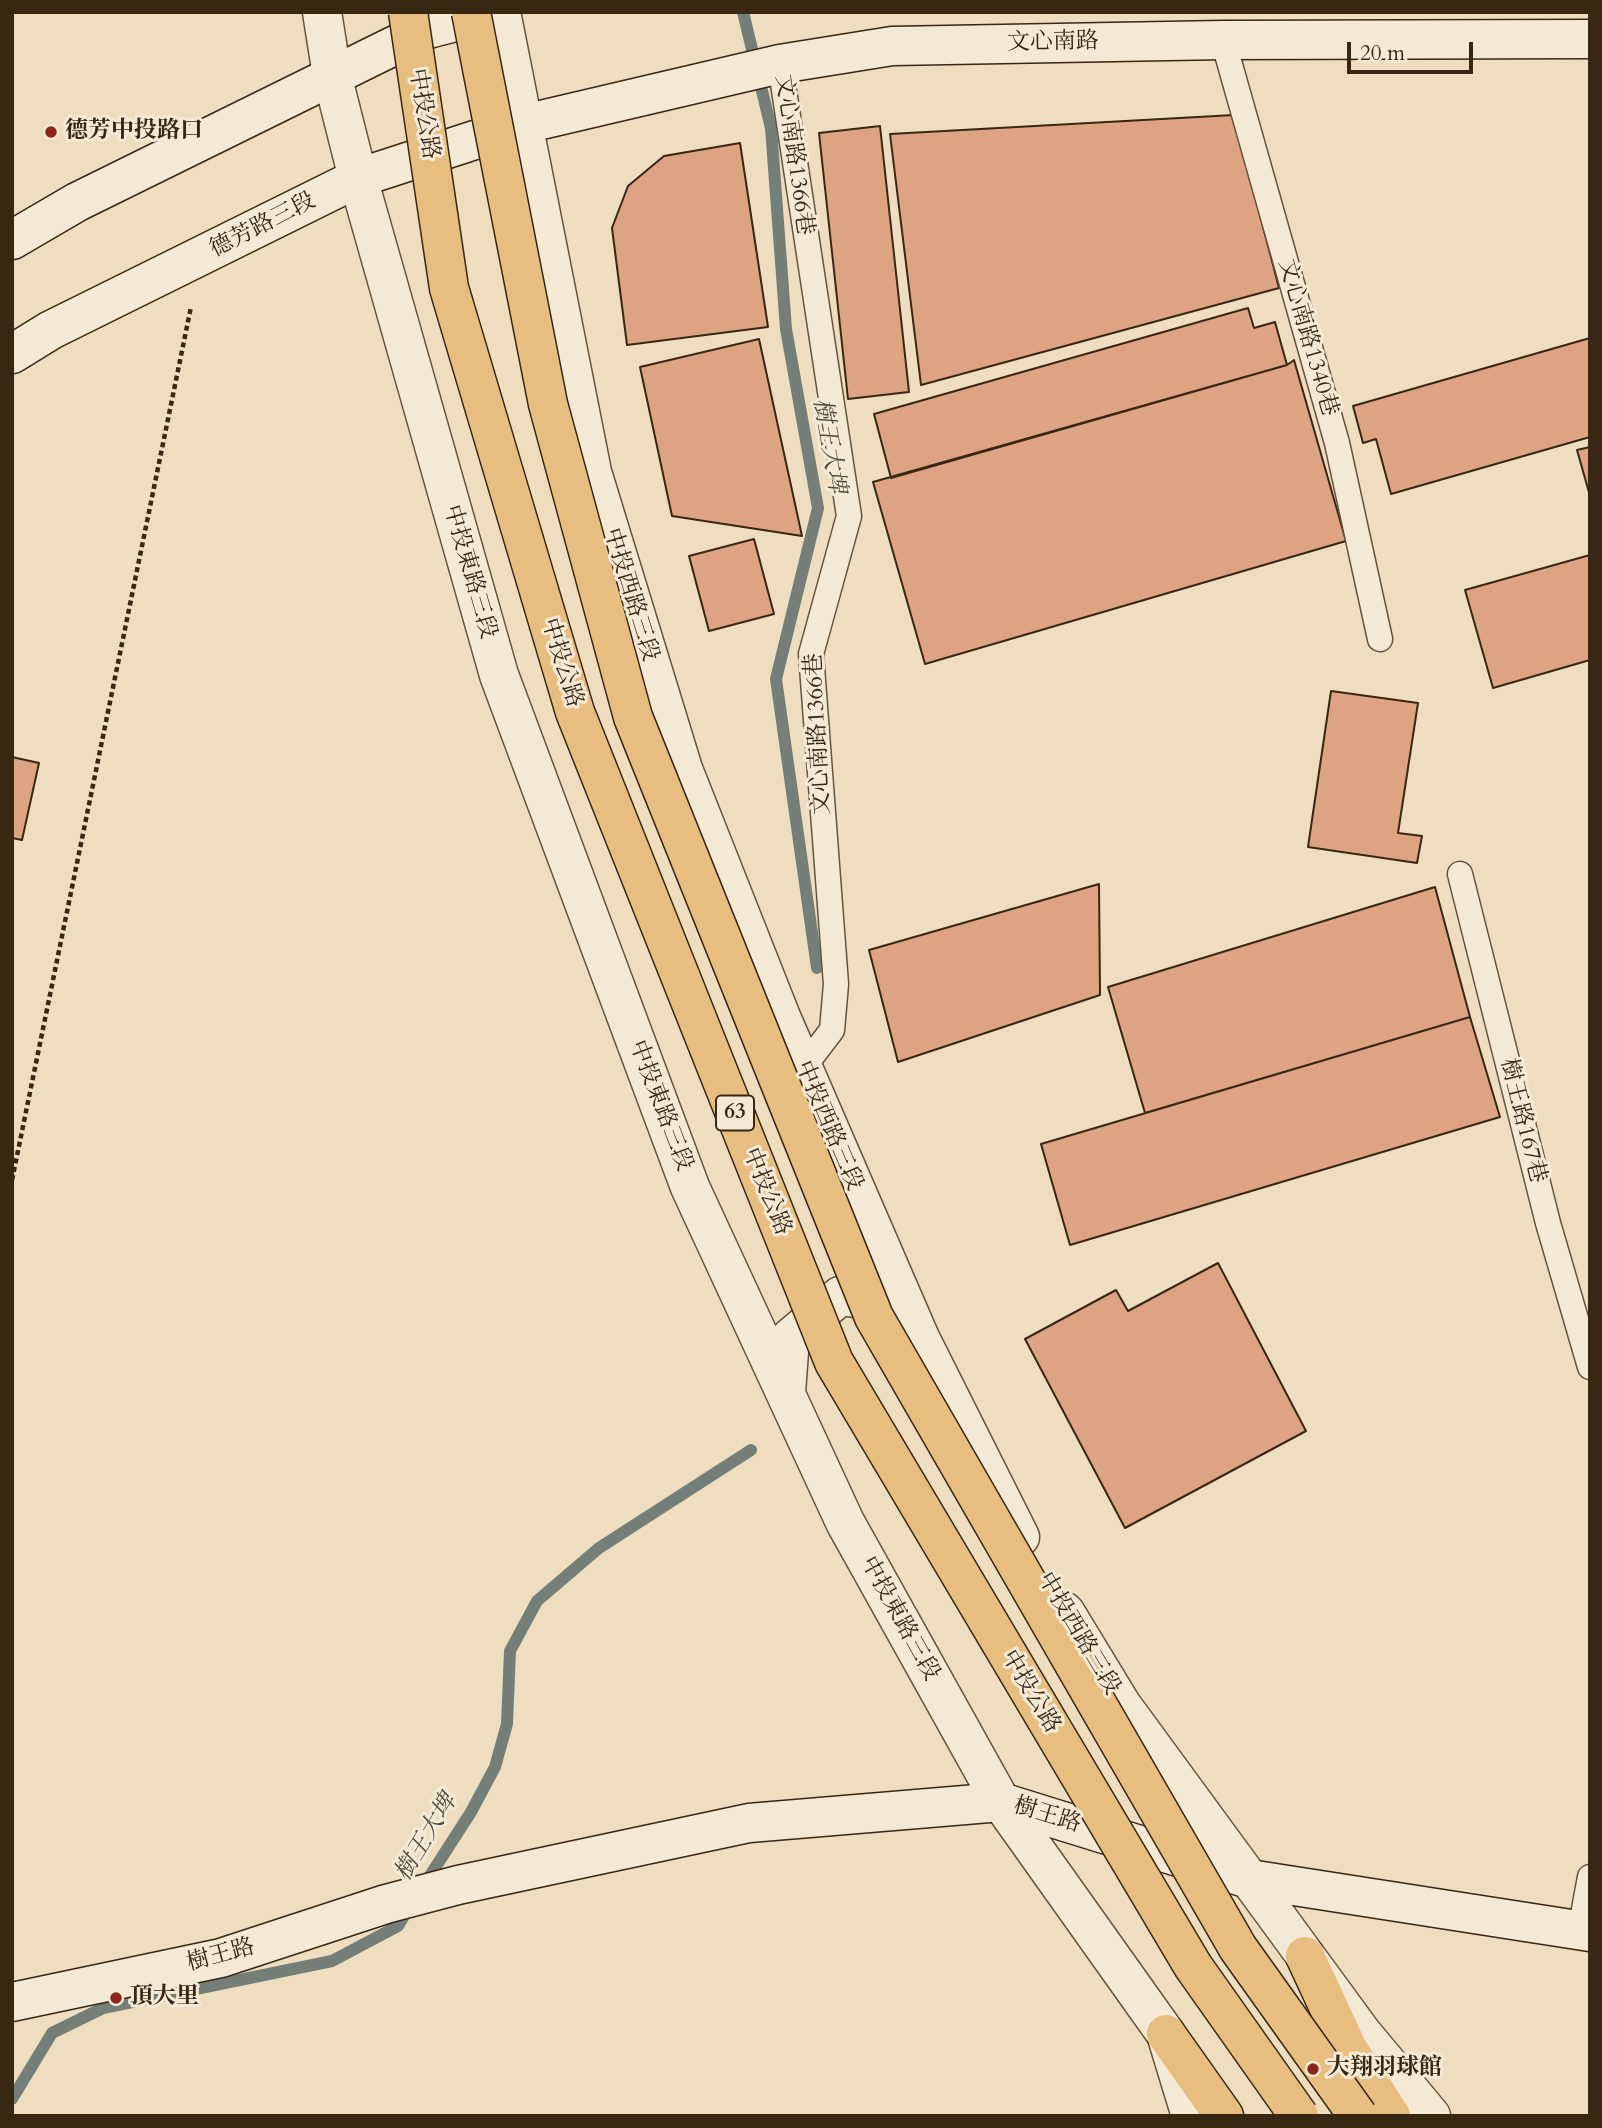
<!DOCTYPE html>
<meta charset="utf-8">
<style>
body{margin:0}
#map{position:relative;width:1602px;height:2128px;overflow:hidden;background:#eeddbf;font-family:Cardo,serif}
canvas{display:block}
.frame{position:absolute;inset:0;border:14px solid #372713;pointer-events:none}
.scale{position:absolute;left:1347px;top:42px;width:126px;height:32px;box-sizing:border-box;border:4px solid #372713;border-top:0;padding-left:9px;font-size:21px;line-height:24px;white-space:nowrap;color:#372713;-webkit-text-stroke:5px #f4e9d5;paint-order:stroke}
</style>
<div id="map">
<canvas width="1602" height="2128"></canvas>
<div class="frame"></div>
<div class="scale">20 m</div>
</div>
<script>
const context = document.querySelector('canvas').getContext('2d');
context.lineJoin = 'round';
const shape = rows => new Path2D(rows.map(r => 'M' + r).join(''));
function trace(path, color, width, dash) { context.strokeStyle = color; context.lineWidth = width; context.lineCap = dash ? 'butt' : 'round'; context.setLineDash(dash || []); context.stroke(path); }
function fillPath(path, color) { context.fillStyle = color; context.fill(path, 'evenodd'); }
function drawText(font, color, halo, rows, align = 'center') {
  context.font = font + ' Cardo,"Noto Serif TC",serif'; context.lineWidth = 6; context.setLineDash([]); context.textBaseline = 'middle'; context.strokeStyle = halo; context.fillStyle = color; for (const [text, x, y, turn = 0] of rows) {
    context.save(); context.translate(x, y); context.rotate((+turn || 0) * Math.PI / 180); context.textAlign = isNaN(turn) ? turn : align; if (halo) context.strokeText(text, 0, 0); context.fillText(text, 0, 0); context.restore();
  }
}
trace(shape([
 [743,12,771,128,786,329,818,508,776,679,817,968],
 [424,1885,471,1812,495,1767,507,1724,510,1651,537,1601,599,1548,751,1450],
 [12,2099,52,2033,103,2008,332,1961,398,1926,410,1906]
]), '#757f79', 12);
const building = shape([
 [1234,115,1279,288,921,385,890,134,1234,115],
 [880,126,909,392,848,399,819,133,880,126],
 [740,143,768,327,627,345,612,228,628,186,664,156,740,143],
 [1248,308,1254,328,1275,322,1287,365,891,478,874,414,1248,308],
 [1590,338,1590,437,1391,494,1376,439,1363,443,1353,406,1590,338],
 [759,339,802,536,672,516,640,367,759,339],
 [1294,360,1346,541,925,664,873,482,1287,365,1294,360],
 [1590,447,1590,496,1577,450,1590,447],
 [754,539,774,614,709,631,689,556,754,539],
 [1590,555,1590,660,1493,688,1465,590,1590,555],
 [1331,691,1418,703,1398,833,1422,836,1417,863,1308,847,1331,691],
 [12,757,39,763,22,840,12,838,12,757],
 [1099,884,1100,995,898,1062,869,950,1099,884],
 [1435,887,1470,1017,1145,1113,1108,987,1435,887],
 [1470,1017,1500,1117,1070,1245,1041,1144,1470,1017],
 [1218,1263,1306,1431,1125,1528,1025,1339,1116,1290,1128,1311,1218,1263]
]);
fillPath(building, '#dea382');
trace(building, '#372713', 2);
const lane = shape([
 [1223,40,1337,443,1380,639],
 [780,64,849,516,811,654,836,984,832,1030,803,1068],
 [1460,874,1548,1223,1590,1367],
 [1580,1931,1590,1877]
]);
const street = shape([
 [322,12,332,75,358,178,499,675,690,1187,845,1522,1001,1802,1166,2034,1191,2116],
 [501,12,592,472,683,769,781,1017,920,1338,1020,1537],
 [786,1392,790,1338,840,1296,885,1302,894,1312],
 [1065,1612,1121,1704,1362,2033,1431,2116]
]);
const secondary = shape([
 [12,240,77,202,428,29,494,12],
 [12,354,51,330,358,178,524,124,780,64,892,46,1223,40,1590,39],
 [12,2002,221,1958,386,1904,458,1885,749,1823,1001,1802,1249,1879,1590,1932]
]);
const primary = shape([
 [1305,1956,1348,2049,1391,2116],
 [1166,2034,1224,2116]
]);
trace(lane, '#65543e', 27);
trace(street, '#65543e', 41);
trace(secondary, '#372713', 41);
trace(primary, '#372713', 41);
trace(shape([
 [12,1180,191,307]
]), '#372713', 4.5, [5, 3.5]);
trace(lane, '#f4e9d5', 24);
trace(street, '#f4e9d5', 38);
trace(secondary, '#f4e9d5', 38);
trace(primary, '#e7be80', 38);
const primaryBridge = shape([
 [408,12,449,288,575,712,834,1362,1193,1966,1299,2116],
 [471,12,548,404,633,717,874,1317,1238,1948,1358,2116]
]);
trace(primaryBridge, '#372713', 41, []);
trace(primaryBridge, '#e7be80', 38);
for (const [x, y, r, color] of [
 [51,132,7,"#8f2418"],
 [116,1998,7,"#8f2418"],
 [1313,2069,7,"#8f2418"]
]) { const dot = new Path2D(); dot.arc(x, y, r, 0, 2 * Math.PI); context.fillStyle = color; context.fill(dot); trace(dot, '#f4e9d5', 2.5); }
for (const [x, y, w] of [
 [735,1113,38]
]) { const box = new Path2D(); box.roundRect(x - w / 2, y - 17.5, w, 35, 5); context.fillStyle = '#f4e9d5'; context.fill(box); trace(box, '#372713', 2); }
drawText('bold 21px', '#372713', null, [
 ["63",735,1113]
]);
drawText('23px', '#372713', '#f4e9d5', [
 ["文心南路",1053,43,-1],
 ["中投公路",423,114,81],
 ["文心南路1366巷",793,155,82],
 ["德芳路三段",263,226,-27],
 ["文心南路1340巷",1307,338,74],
 ["中投東路三段",469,572,74],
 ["中投西路三段",630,595,73],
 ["中投公路",561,663,73],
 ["文心南路1366巷",819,734,-93],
 ["中投東路三段",660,1106,69],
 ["樹王路167巷",1522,1121,76],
 ["中投西路三段",828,1126,67],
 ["中投公路",766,1192,68],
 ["中投東路三段",899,1619,61],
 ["中投西路三段",1078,1634,59],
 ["中投公路",1030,1692,59],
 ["樹王路",1047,1816,17],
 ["樹王路",221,1956,-15]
]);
drawText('bold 23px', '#372713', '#f4e9d5', [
 ["德芳中投路口",65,132],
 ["頂大里",130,1998],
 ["大翔羽球館",1327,2069]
], 'left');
drawText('italic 24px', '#514c3e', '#f4e9d5', [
 ["樹王大埤",828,446,80],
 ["樹王大埤",427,1838,-59]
]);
</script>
